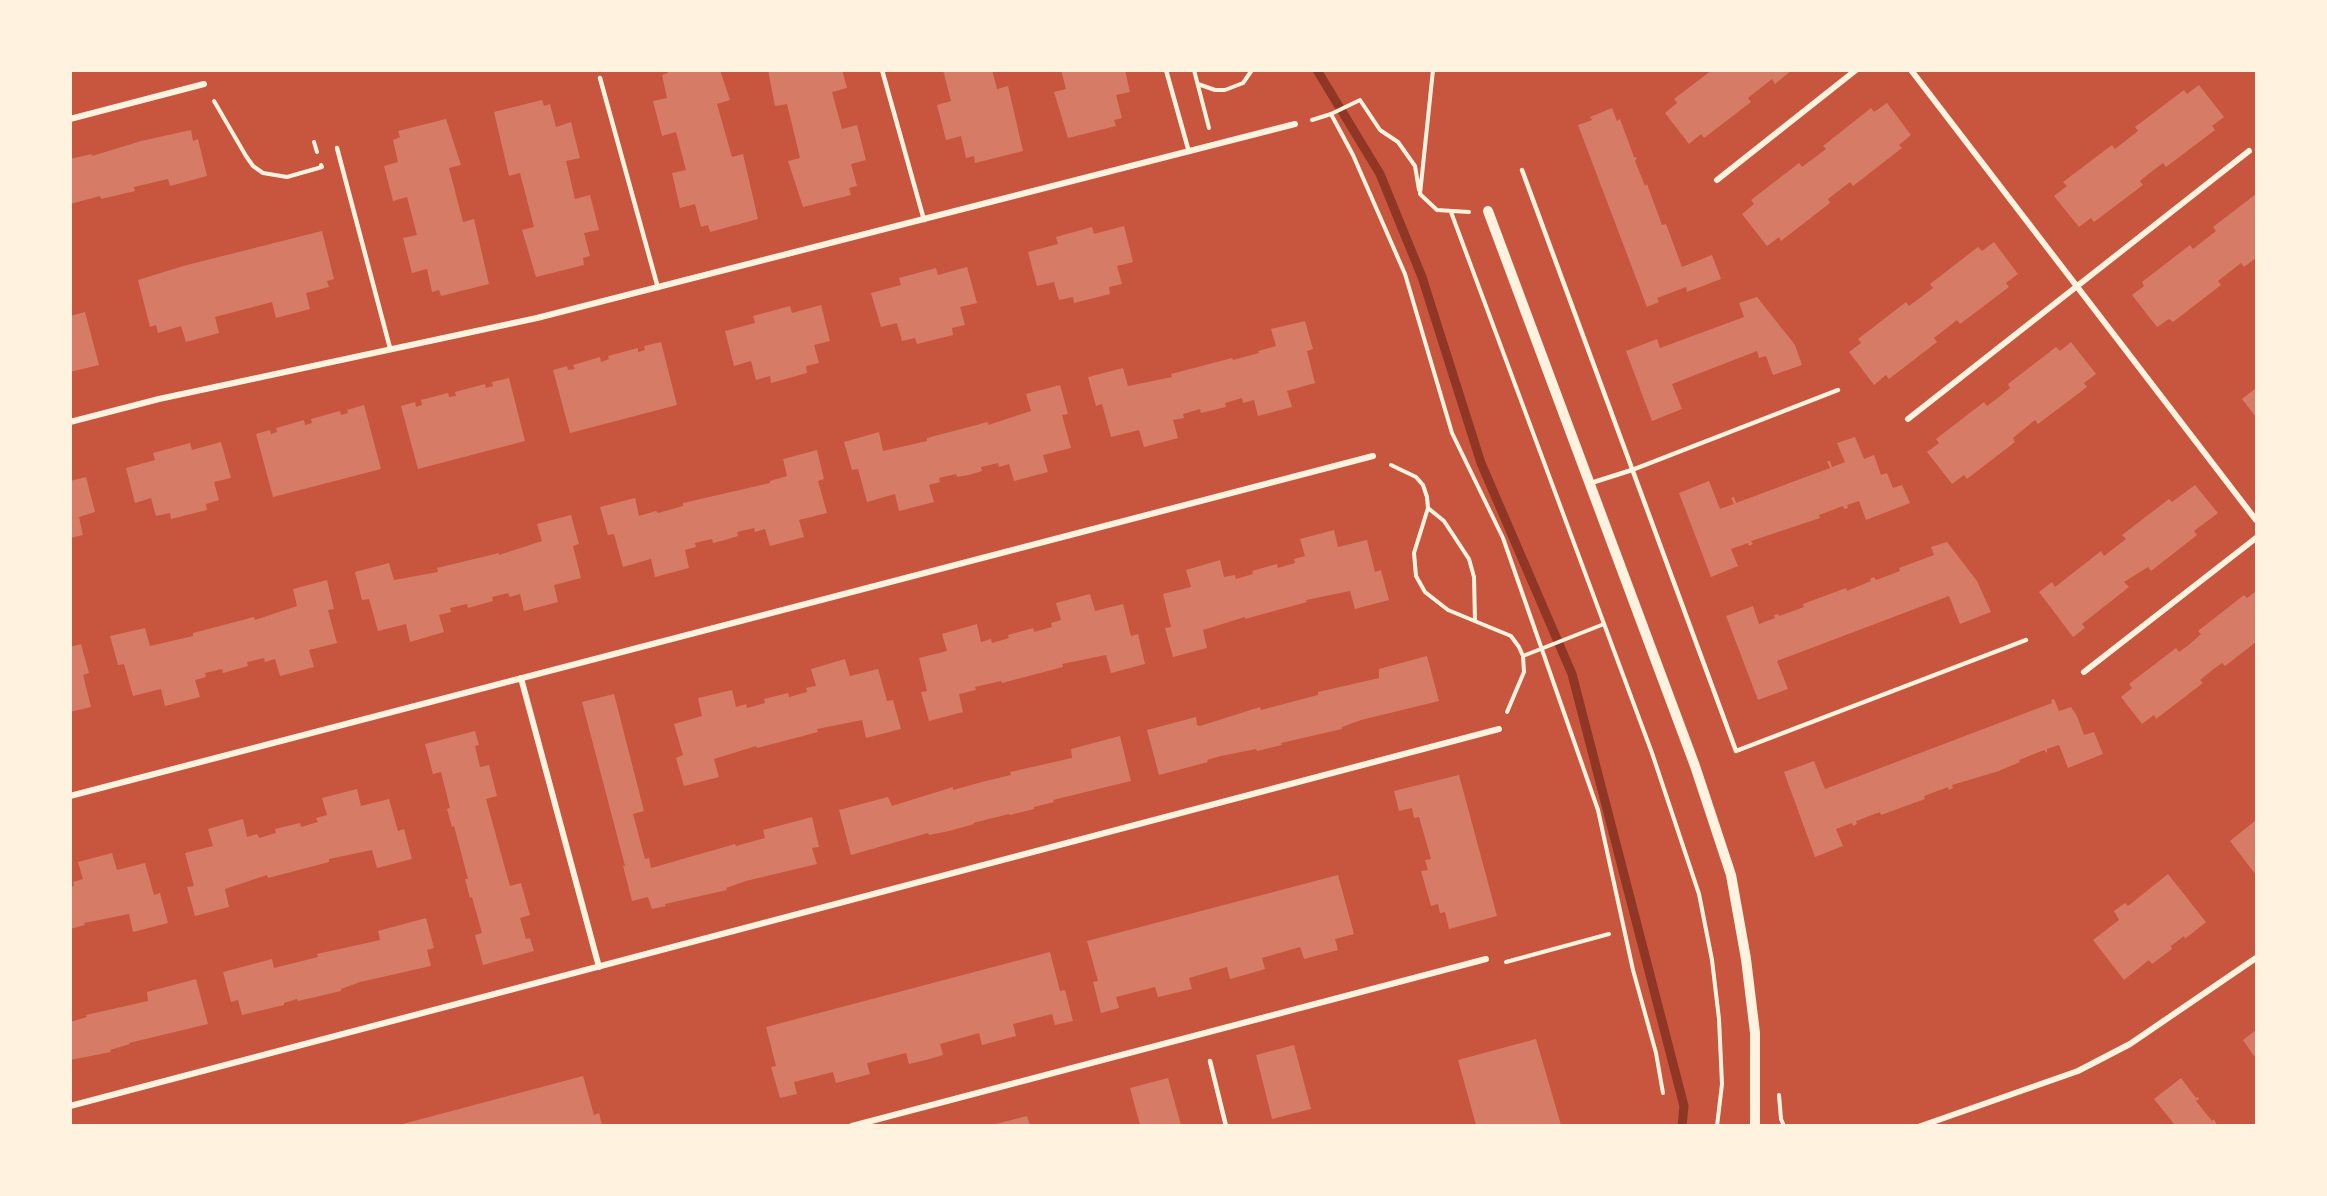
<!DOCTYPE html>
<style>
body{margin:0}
#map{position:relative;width:2327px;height:1196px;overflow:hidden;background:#c8553d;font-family:"Work Sans",sans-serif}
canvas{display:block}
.frame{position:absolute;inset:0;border:72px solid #fff3e0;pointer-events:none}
</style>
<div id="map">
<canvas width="2327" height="1196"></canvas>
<div class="frame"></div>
</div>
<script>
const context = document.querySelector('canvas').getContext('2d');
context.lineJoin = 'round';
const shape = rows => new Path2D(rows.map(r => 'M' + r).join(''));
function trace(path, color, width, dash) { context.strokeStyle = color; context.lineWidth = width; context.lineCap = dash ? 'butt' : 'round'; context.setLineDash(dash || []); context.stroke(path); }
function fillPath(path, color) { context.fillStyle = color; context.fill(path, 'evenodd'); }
trace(shape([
 [1317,70,1380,174,1422,277,1481,463,1572,674,1684,1106,1682,1126]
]), '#8f3625', 9);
fillPath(shape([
 [668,70,720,70,730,100,717,104,732,157,743,154,758,219,710,232,708,225,701,227,695,204,680,208,672,173,686,170,676,132,662,136,653,101,667,98,662,75,668,73],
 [768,70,842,70,847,88,832,92,842,129,857,125,866,160,851,164,857,186,849,188,851,195,803,207,788,161,800,158,787,104,775,106],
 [943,70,992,70,997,89,1008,86,1023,151,975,163,974,156,966,158,961,136,946,140,937,105,951,101],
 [1061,70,1125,70,1130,92,1116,95,1122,118,1114,120,1116,126,1068,138,1054,92,1066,89],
 [1712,70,1792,70,1775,84,1772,79,1748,98,1751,102,1704,138,1701,134,1689,144,1665,113,1677,103,1674,99],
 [2199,85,2224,117,2212,126,2215,130,2166,167,2163,163,2151,172,2140,181,2143,185,2094,222,2091,218,2079,227,2054,196,2067,186,2063,182,2112,145,2115,149,2138,131,2135,127,2184,90,2187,94],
 [542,100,544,106,550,104,556,127,571,122,580,158,566,161,575,199,590,195,599,230,584,233,590,256,583,258,584,265,536,277,522,230,534,227,520,173,509,176,494,112],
 [1887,103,1911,135,1899,145,1902,148,1853,186,1850,182,1828,199,1830,203,1781,241,1779,237,1767,246,1742,214,1754,204,1751,200,1799,163,1802,167,1826,149,1823,146,1871,108,1874,112],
 [1612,108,1617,121,1620,119,1634,157,1637,158,1635,161,1645,186,1647,184,1662,225,1666,224,1682,267,1712,255,1721,279,1687,292,1686,287,1657,298,1659,302,1647,307,1578,125,1592,120,1590,117],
 [446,119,461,165,449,168,463,222,474,219,489,284,441,296,439,290,432,292,427,269,412,273,403,238,417,235,407,197,393,201,384,166,398,162,393,140,400,137,398,131],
 [191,130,193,141,198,139,207,176,170,186,168,179,134,187,135,191,101,199,100,196,70,204,70,159,92,154,92,156,141,141],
 [2256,194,2256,258,2244,267,2241,263,2218,281,2221,285,2173,322,2169,319,2157,327,2132,295,2144,286,2142,282,2190,245,2193,249,2216,231,2213,227],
 [1124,226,1133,262,1117,266,1122,284,1109,287,1110,294,1074,303,1073,297,1059,300,1054,282,1037,286,1028,252,1058,244,1056,237,1092,227,1094,234],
 [322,231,334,279,327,281,329,287,306,293,310,309,276,318,272,302,215,317,219,333,186,342,181,326,158,333,156,325,150,327,138,280,183,266],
 [1994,242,2018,274,2006,283,2009,287,1960,324,1957,320,1934,338,1937,342,1889,379,1886,375,1874,385,1849,352,1861,343,1858,339,1906,302,1909,306,1933,288,1930,284,1978,247,1982,251],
 [967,267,977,303,960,307,965,325,952,328,953,335,917,344,915,338,902,341,897,323,881,327,871,293,901,285,899,278,936,268,938,275],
 [1757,297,1795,345,1802,365,1773,375,1766,356,1759,358,1757,351,1672,384,1682,409,1652,421,1626,351,1657,339,1660,348,1744,317,1739,303],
 [821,305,830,341,814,345,819,363,806,366,807,373,771,383,770,376,756,380,751,361,734,366,725,331,755,323,753,316,790,306,792,313],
 [85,312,99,365,70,372,70,316],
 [1305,321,1313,349,1307,351,1315,383,1287,391,1292,407,1258,416,1254,400,1243,403,1242,398,1225,403,1226,407,1201,413,1200,409,1183,414,1184,418,1173,420,1178,438,1144,447,1139,430,1111,437,1102,404,1096,406,1088,377,1123,368,1128,386,1172,377,1171,374,1232,358,1233,360,1259,353,1258,351,1276,346,1271,329],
 [661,342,677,405,570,433,553,370,567,366,568,370,575,369,573,365,600,357,601,362,609,359,608,356,638,348,638,352,645,350,644,346],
 [2071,342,2096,374,2084,383,2087,387,2038,424,2035,420,2013,438,2015,442,1967,479,1964,475,1952,484,1927,452,1939,443,1936,439,1984,402,1987,406,1999,397,2010,388,2008,384,2056,347,2060,351],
 [509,378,525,441,418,469,401,406,415,402,416,407,422,405,421,400,448,393,449,397,456,396,455,392,485,384,486,388,493,386,492,382],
 [1060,385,1068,414,1062,415,1071,448,1043,455,1048,472,1014,481,1009,464,999,467,998,463,981,467,982,471,969,475,957,477,956,474,939,478,940,482,929,485,934,502,899,511,895,494,867,502,858,469,852,470,844,442,879,432,883,451,927,441,927,438,988,422,988,425,1031,411,1026,394],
 [2256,388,2256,417,2242,399],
 [364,405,381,469,273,497,256,434,270,430,271,434,277,432,276,428,304,420,305,425,312,423,311,419,340,411,341,415,348,413,347,410],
 [1855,437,1864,459,1874,455,1881,475,1887,473,1893,488,1902,485,1910,503,1866,520,1859,501,1847,505,1848,508,1844,509,1843,506,1819,515,1820,518,1751,541,1753,544,1749,546,1748,543,1731,549,1738,566,1711,577,1679,493,1709,481,1720,509,1734,504,1731,498,1734,497,1736,503,1830,468,1827,461,1830,461,1832,467,1845,462,1837,443],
 [221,442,231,478,214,482,219,500,206,504,207,510,171,519,170,513,156,516,151,498,135,503,126,468,155,460,153,453,190,443,192,450],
 [817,450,824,479,818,481,827,513,799,520,804,537,770,546,765,529,755,532,754,528,737,532,738,536,725,540,713,543,712,539,695,543,696,547,685,550,689,568,655,577,651,559,623,567,614,534,608,535,600,507,635,498,639,516,656,511,658,513,683,506,683,503,770,483,770,481,787,476,783,459],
 [86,477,95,512,79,517,83,535,70,538,70,481],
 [2195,485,2218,513,2194,531,2197,535,2151,571,2148,567,2124,582,2129,587,2082,624,2085,628,2073,637,2039,592,2052,582,2055,587,2101,551,2104,556,2126,539,2122,535,2169,499,2172,502],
 [571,515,579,544,573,546,581,578,554,585,558,602,524,611,520,594,510,597,508,593,492,597,493,601,468,608,467,604,450,608,451,612,439,615,444,632,410,642,406,624,378,631,369,599,362,600,355,572,389,563,394,580,438,572,437,568,499,553,499,555,542,541,537,524],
 [1334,530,1338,547,1367,540,1375,572,1381,570,1389,600,1355,609,1350,591,1306,600,1307,602,1245,619,1245,617,1203,630,1207,648,1173,657,1165,628,1171,627,1163,594,1191,587,1186,570,1220,560,1224,577,1235,575,1236,579,1253,574,1252,571,1277,564,1278,568,1295,563,1294,559,1305,556,1300,539],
 [1947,542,1977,581,1991,612,1960,624,1949,596,1777,661,1788,689,1758,700,1726,616,1753,606,1759,624,1775,618,1774,615,1778,614,1779,616,1804,607,1803,604,1846,588,1847,591,1871,581,1870,579,1874,577,1876,580,1900,571,1899,568,1934,555,1931,547],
 [327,580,334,609,328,610,337,643,309,650,314,667,280,676,275,659,265,662,264,658,247,662,248,666,223,673,222,669,205,673,206,677,195,680,200,697,165,706,161,689,133,696,124,664,118,665,110,636,145,628,150,646,193,636,193,633,254,617,255,620,297,606,293,589],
 [2256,591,2256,642,2225,666,2222,663,2211,671,2200,680,2203,683,2156,719,2154,715,2142,724,2121,697,2132,688,2129,684,2176,648,2179,652,2190,644,2201,634,2198,631,2244,595,2247,598],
 [1090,594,1095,611,1123,604,1131,636,1138,634,1145,664,1111,673,1106,655,1062,664,1063,667,1002,683,1001,681,975,687,976,690,959,694,963,712,929,721,921,692,927,691,919,658,947,651,942,634,977,624,981,642,991,639,992,643,1009,638,1008,635,1033,628,1034,632,1052,627,1051,623,1061,620,1056,603],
 [81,644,89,673,83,675,91,707,70,712,70,647],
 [1427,656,1439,701,1361,720,1342,727,1342,729,1281,743,1282,745,1257,751,1256,749,1221,756,1207,760,1208,762,1159,775,1147,730,1196,717,1197,725,1200,726,1260,707,1261,710,1318,695,1318,692,1379,678,1379,669],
 [845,659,850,676,878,669,887,701,893,700,901,729,866,738,862,720,817,729,818,732,757,748,756,746,714,759,719,777,684,786,676,758,683,755,674,724,702,716,698,698,732,690,736,707,746,704,747,708,765,703,764,699,788,693,789,697,807,692,806,688,816,686,811,669],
 [614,694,644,811,633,814,645,859,649,858,651,868,735,844,736,846,765,838,763,830,812,817,819,847,812,848,817,864,746,881,726,888,727,890,665,904,666,906,652,909,648,897,632,901,623,866,625,866,582,702],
 [2054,699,2059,711,2071,707,2077,716,2084,735,2094,732,2103,754,2068,768,2059,745,2047,749,2047,753,2044,750,2019,760,2020,762,1999,771,1952,785,1953,788,1949,790,1948,787,1924,796,1925,799,1881,815,1880,812,1856,821,1857,824,1853,826,1852,823,1836,829,1843,846,1815,857,1784,772,1814,761,1825,789,2052,703,2051,700],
 [475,731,479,745,475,746,480,767,489,765,497,796,486,799,498,843,510,886,521,883,530,915,520,918,526,939,530,938,534,951,483,965,475,935,482,933,472,897,470,898,465,879,468,879,454,826,452,827,447,809,450,808,441,772,433,774,425,744],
 [1120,736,1131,781,1053,800,1054,802,1034,807,1034,809,1010,815,1009,814,973,823,974,824,949,831,929,835,928,833,851,855,839,810,888,797,892,806,953,787,953,790,982,782,1011,775,1010,772,1072,758,1071,749],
 [1459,775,1497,916,1449,929,1445,912,1440,913,1438,904,1431,906,1421,871,1428,870,1425,860,1431,859,1419,817,1414,818,1412,808,1399,811,1394,791],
 [357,789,361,806,389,799,398,831,404,829,412,859,377,868,372,850,329,859,329,862,268,878,267,875,225,889,229,907,195,916,187,887,194,886,185,853,213,846,208,829,243,819,247,837,257,834,259,838,276,833,275,829,300,823,301,827,318,822,316,818,327,815,322,798],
 [2256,820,2256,875,2230,841],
 [112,853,117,870,145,863,154,895,160,893,168,923,133,932,129,914,84,923,85,925,70,929,70,887,74,886,73,882,83,879,78,862],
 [2168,874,2206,922,2185,939,2184,936,2171,946,2172,949,2152,964,2149,960,2124,980,2093,940,2119,920,2114,911,2125,903,2128,906],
 [1338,875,1354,934,1335,939,1338,950,1304,959,1300,947,1262,958,1265,969,1248,974,1230,979,1227,967,1189,978,1192,989,1158,997,1155,987,1116,997,1119,1008,1101,1013,1093,982,1098,981,1087,941],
 [426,918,434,948,427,950,431,966,360,982,341,989,341,991,298,1001,297,999,284,1003,284,1005,242,1015,238,1000,231,1002,223,972,272,959,274,968,318,957,317,954,380,940,378,931],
 [1050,952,1060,991,1065,990,1073,1021,1055,1025,1052,1014,1013,1024,1016,1036,982,1045,979,1033,940,1044,943,1055,926,1060,909,1064,906,1053,867,1063,870,1074,836,1083,833,1072,794,1082,797,1094,780,1098,771,1067,776,1066,766,1027],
 [196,979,208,1024,129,1043,130,1044,110,1050,111,1052,70,1060,70,1022,87,1017,86,1015,148,1001,147,992],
 [2256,1030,2256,1055,2254,1056,2243,1040],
 [1536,1039,1561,1125,1476,1125,1458,1060],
 [1294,1045,1311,1109,1272,1119,1256,1055],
 [583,1076,594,1115,599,1113,602,1125,399,1125],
 [1168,1078,1181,1125,1140,1125,1130,1088],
 [2181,1078,2196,1098,2198,1097,2199,1099,2196,1101,2212,1121,2214,1119,2217,1125,2175,1125,2154,1099],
 [1027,1116,1030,1125,992,1125]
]), '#d67c66');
trace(shape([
 [1194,70,1209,128],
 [1433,70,1420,194,1437,210,1469,212],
 [1198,84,1215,90,1225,90,1243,83,1252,70],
 [214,101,246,156,253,166,263,173,287,177,322,167,321,165],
 [1331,114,1353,155,1405,274,1452,433,1503,538,1598,810,1633,970,1656,1053,1663,1093],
 [1312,120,1331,114,1360,100,1380,130,1398,142,1415,166,1419,190],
 [314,142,317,152],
 [1451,212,1652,753,1699,894,1712,960,1719,1019,1722,1084,1717,1126],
 [1391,465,1416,477,1423,485,1427,497,1428,508,1414,553,1416,576,1425,592,1448,610,1511,636,1519,647,1523,656,1524,672,1507,712],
 [1428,508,1444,521,1469,559,1474,577,1475,621],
 [1523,656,1604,624],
 [1506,962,1609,934],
 [1779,1095,1781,1119,1784,1126]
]), '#fff3e0', 4);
trace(shape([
 [882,70,924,220],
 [1166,70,1189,152],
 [600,78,658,288],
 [337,148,390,348],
 [1522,170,1736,751,2026,640],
 [1591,483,1632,470,1838,390],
 [1210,1061,1226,1126]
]), '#fff3e0', 4.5);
trace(shape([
 [1911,70,2256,520],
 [70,119,204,84],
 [1717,180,1856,70],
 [1908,419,2249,151],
 [70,422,159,399,537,318,1295,124],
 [2084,672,2256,538],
 [521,678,599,967],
 [70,796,1373,456],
 [70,1106,1499,729],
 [852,1126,1486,959],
 [1921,1126,2078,1071,2130,1044,2256,958]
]), '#fff3e0', 6);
trace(shape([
 [1488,211,1695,766,1731,875,1746,959,1755,1033,1755,1126]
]), '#fff3e0', 10);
</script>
